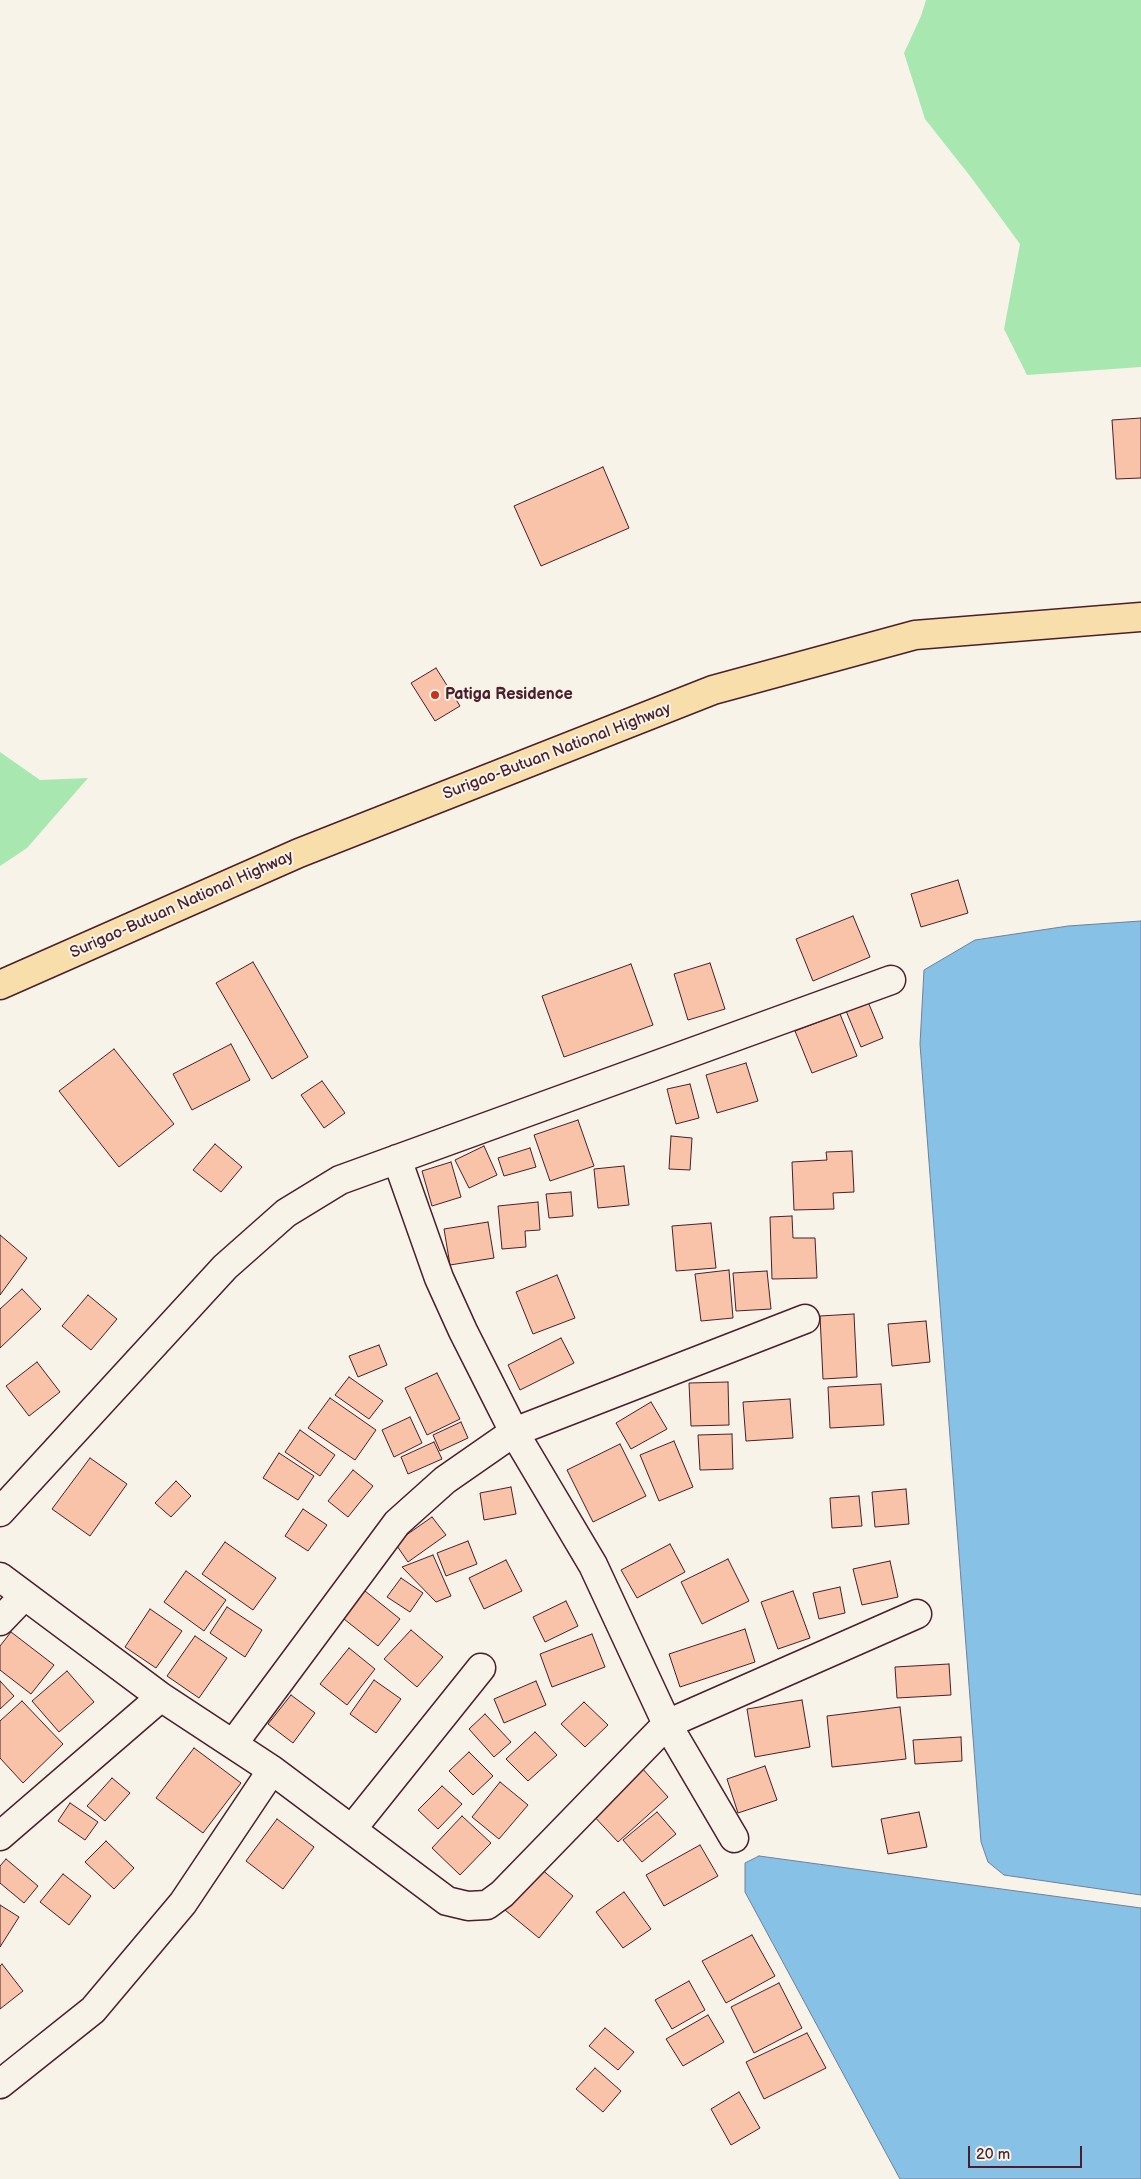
<!DOCTYPE html>
<style>
body{margin:0}
#map{position:relative;width:1141px;height:2179px;overflow:hidden;background:#f7f3e8;font-family:"Balsamiq Sans",sans-serif}
canvas{display:block}
.scale{position:absolute;left:968px;top:2146px;width:114px;height:22px;box-sizing:border-box;border:2px solid #4a1f2b;border-top:0;padding-left:6px;font-size:15px;line-height:18px;white-space:nowrap;color:#4a1f2b;-webkit-text-stroke:4px #f7f3e8;paint-order:stroke}
</style>
<div id="map">
<canvas width="1141" height="2179"></canvas>
<div class="scale">20 m</div>
</div>
<script>
const context = document.querySelector('canvas').getContext('2d');
context.lineJoin = 'round';
function fillPath(path, color) { context.fillStyle = color; context.fill(path, 'evenodd'); }
const shape = rows => new Path2D(rows.map(r => 'M' + r).join(''));
function trace(path, color, width, dash) { context.strokeStyle = color; context.lineWidth = width; context.lineCap = dash ? 'butt' : 'round'; context.setLineDash(dash || []); context.stroke(path); }
function drawText(font, color, halo, rows, align = 'center') {
  context.font = font + ' "Balsamiq Sans",sans-serif'; context.lineWidth = 4; context.setLineDash([]); context.textBaseline = 'middle'; context.strokeStyle = halo; context.fillStyle = color; for (const [text, x, y, turn = 0] of rows) {
    context.save(); context.translate(x, y); context.rotate((+turn || 0) * Math.PI / 180); context.textAlign = isNaN(turn) ? turn : align; if (halo) context.strokeText(text, 0, 0); context.fillText(text, 0, 0); context.restore();
  }
}
fillPath(shape([
 [926,0,1141,0,1141,367,1027,375,1004,329,1020,244,970,176,925,119,904,53,921,16],
 [0,752,40,780,88,778,27,848,0,866]
]), '#a8e8b0');
const water = shape([
 [1141,921,1141,1895,1004,1875,988,1862,981,1842,920,1044,924,970,975,940,1068,926,1141,921],
 [759,1856,1141,1908,1141,2179,900,2179,745,1892,745,1863,759,1856]
]);
fillPath(water, '#87c1e6');
trace(water, '#6f809b', 1);
const building = shape([
 [1141,418,1141,478,1116,479,1112,420,1141,418],
 [603,467,629,528,541,566,514,506,603,467],
 [436,668,460,706,435,721,411,683,436,668],
 [958,880,968,913,921,927,911,894,958,880],
 [853,916,870,957,813,981,796,939,853,916],
 [253,962,308,1057,272,1079,216,983,253,962],
 [710,963,725,1009,688,1020,674,974,710,963],
 [631,964,653,1025,564,1057,542,996,631,964],
 [866,997,883,1038,861,1047,844,1006,866,997],
 [840,1014,857,1056,812,1073,795,1031,840,1014],
 [231,1044,250,1080,192,1110,173,1074,231,1044],
 [114,1049,174,1124,119,1167,59,1091,114,1049],
 [746,1063,758,1101,717,1113,706,1075,746,1063],
 [322,1081,345,1113,324,1128,301,1095,322,1081],
 [690,1084,699,1118,676,1124,667,1089,690,1084],
 [578,1120,594,1166,550,1181,534,1135,578,1120],
 [671,1136,692,1138,690,1170,669,1169,671,1136],
 [215,1144,242,1167,221,1192,193,1170,215,1144],
 [484,1146,497,1175,469,1188,455,1160,484,1146],
 [530,1148,536,1167,504,1176,498,1158,530,1148],
 [852,1151,854,1192,833,1193,834,1209,794,1210,792,1162,827,1160,826,1152,852,1151],
 [451,1162,461,1197,432,1206,422,1171,451,1162],
 [624,1166,629,1205,598,1208,594,1169,624,1166],
 [571,1192,573,1216,549,1218,546,1194,571,1192],
 [538,1202,540,1230,525,1231,526,1247,502,1249,498,1206,538,1202],
 [792,1216,793,1238,815,1238,817,1278,772,1279,770,1217,792,1216],
 [488,1222,494,1258,450,1265,444,1229,488,1222],
 [711,1223,716,1268,676,1271,672,1226,711,1223],
 [0,1235,27,1258,0,1295,0,1235],
 [729,1270,733,1318,701,1321,695,1274,729,1270],
 [767,1271,771,1309,736,1311,733,1273,767,1271],
 [557,1275,575,1318,533,1334,516,1292,557,1275],
 [22,1289,41,1309,0,1348,0,1309,22,1289],
 [88,1295,117,1319,91,1350,62,1326,88,1295],
 [854,1314,857,1377,823,1379,820,1316,854,1314],
 [926,1321,930,1362,892,1366,888,1324,926,1321],
 [561,1338,574,1363,520,1390,508,1365,561,1338],
 [379,1345,387,1365,358,1377,349,1356,379,1345],
 [37,1362,60,1392,29,1416,6,1386,37,1362],
 [437,1373,460,1419,427,1435,405,1388,437,1373],
 [349,1377,383,1401,369,1419,335,1395,349,1377],
 [728,1382,729,1425,691,1426,689,1383,728,1382],
 [881,1384,884,1425,830,1428,828,1387,881,1384],
 [330,1398,376,1430,355,1460,308,1428,330,1398],
 [790,1399,793,1438,746,1441,743,1402,790,1399],
 [651,1402,667,1429,631,1449,616,1423,651,1402],
 [410,1417,422,1443,394,1457,382,1430,410,1417],
 [461,1422,468,1438,440,1451,433,1435,461,1422],
 [300,1430,335,1455,320,1476,285,1452,300,1430],
 [732,1434,733,1469,700,1470,698,1435,732,1434],
 [674,1441,693,1487,659,1501,640,1455,674,1441],
 [434,1442,442,1459,408,1474,401,1457,434,1442],
 [620,1444,646,1496,593,1522,567,1470,620,1444],
 [279,1453,314,1476,298,1500,263,1478,279,1453],
 [90,1458,127,1484,90,1536,52,1509,90,1458],
 [353,1470,373,1486,348,1517,328,1501,353,1470],
 [176,1481,191,1496,171,1517,155,1503,176,1481],
 [511,1487,516,1514,484,1520,480,1493,511,1487],
 [906,1489,909,1524,875,1527,872,1492,906,1489],
 [859,1496,862,1526,832,1528,830,1498,859,1496],
 [303,1509,327,1525,308,1551,285,1536,303,1509],
 [432,1517,446,1535,408,1562,395,1543,432,1517],
 [468,1541,477,1564,446,1576,437,1553,468,1541],
 [225,1542,276,1578,253,1610,202,1574,225,1542],
 [670,1544,685,1572,637,1598,621,1570,670,1544],
 [433,1555,451,1596,436,1602,402,1567,433,1555],
 [728,1559,749,1601,702,1624,681,1582,728,1559],
 [506,1560,522,1591,484,1609,469,1578,506,1560],
 [890,1561,898,1597,862,1605,853,1569,890,1561],
 [186,1571,226,1600,204,1631,164,1602,186,1571],
 [401,1578,423,1593,410,1612,387,1597,401,1578],
 [360,1587,400,1619,378,1646,339,1615,360,1587],
 [840,1587,845,1613,819,1619,813,1593,840,1587],
 [793,1591,810,1638,778,1649,761,1602,793,1591],
 [566,1601,578,1626,545,1642,533,1617,566,1601],
 [227,1607,262,1630,245,1657,210,1633,227,1607],
 [150,1609,182,1631,156,1668,125,1647,150,1609],
 [745,1629,755,1662,680,1687,669,1654,745,1629],
 [411,1630,443,1657,417,1687,384,1659,411,1630],
 [11,1632,54,1665,31,1694,0,1670,0,1646,11,1632],
 [592,1634,605,1667,552,1687,540,1654,592,1634],
 [195,1636,227,1658,199,1698,167,1676,195,1636],
 [349,1648,375,1669,347,1705,320,1684,349,1648],
 [949,1664,951,1695,897,1698,895,1667,949,1664],
 [67,1671,94,1702,59,1732,32,1701,67,1671],
 [374,1680,401,1699,376,1733,350,1714,374,1680],
 [0,1681,14,1696,0,1709,0,1681],
 [536,1681,546,1705,504,1723,494,1699,536,1681],
 [291,1695,315,1713,293,1743,268,1724,291,1695],
 [802,1700,810,1747,755,1757,747,1709,802,1700],
 [22,1701,63,1744,23,1783,0,1758,0,1721,22,1701],
 [584,1702,608,1725,585,1747,561,1724,584,1702],
 [900,1707,906,1759,832,1767,827,1716,900,1707],
 [485,1714,511,1742,494,1757,469,1729,485,1714],
 [535,1732,557,1755,528,1781,506,1759,535,1732],
 [961,1737,962,1761,915,1764,913,1740,961,1737],
 [194,1748,241,1783,203,1833,156,1798,194,1748],
 [469,1752,493,1776,473,1795,449,1771,469,1752],
 [765,1766,777,1800,738,1813,727,1779,765,1766],
 [641,1767,668,1797,618,1842,591,1813,641,1767],
 [112,1778,130,1793,105,1821,87,1806,112,1778],
 [500,1782,528,1805,499,1839,472,1817,500,1782],
 [442,1786,462,1804,438,1829,418,1810,442,1786],
 [70,1803,98,1822,85,1840,58,1821,70,1803],
 [657,1812,676,1834,642,1862,623,1840,657,1812],
 [919,1812,927,1847,888,1854,881,1819,919,1812],
 [462,1816,491,1843,460,1875,432,1848,462,1816],
 [277,1819,314,1847,283,1889,246,1861,277,1819],
 [106,1841,134,1868,114,1889,85,1862,106,1841],
 [700,1845,718,1876,664,1906,646,1875,700,1845],
 [6,1859,38,1886,24,1903,0,1883,0,1866,6,1859],
 [540,1868,573,1896,539,1938,505,1910,540,1868],
 [63,1874,91,1896,69,1925,40,1902,63,1874],
 [624,1892,651,1929,623,1948,596,1912,624,1892],
 [0,1905,19,1917,0,1947,0,1905],
 [752,1935,775,1976,726,2003,702,1961,752,1935],
 [2,1964,23,1991,0,2009,0,1966,2,1964],
 [689,1981,705,2010,672,2029,655,2000,689,1981],
 [779,1983,802,2028,754,2053,731,2007,779,1983],
 [708,2015,724,2042,683,2066,666,2039,708,2015],
 [605,2028,634,2052,618,2070,589,2046,605,2028],
 [807,2033,826,2068,764,2099,746,2062,807,2033],
 [595,2068,621,2091,603,2112,576,2089,595,2068],
 [739,2092,760,2128,731,2145,711,2109,739,2092]
]);
fillPath(building, '#f8c3a9');
trace(building, '#4a1f2b', 1);
const minor = shape([
 [397,1159,439,1278,463,1331,514,1432,593,1565,667,1724,734,1838],
 [0,1512,225,1267,286,1213,340,1180,891,980],
 [0,1577,161,1697,272,1770,447,1901,468,1906,487,1905,502,1894,667,1724,917,1614],
 [0,1621,24,1596],
 [233,1744,397,1523,445,1480,514,1432,805,1319],
 [352,1829,481,1668],
 [0,1836,161,1697],
 [0,2084,93,2010,183,1903,272,1770]
]);
const highway = shape([
 [0,985,299,853,713,690,915,635,1141,617]
]);
trace(minor, '#4a1f2b', 31);
trace(highway, '#4a1f2b', 31);
trace(minor, '#f7f3e8', 28);
trace(highway, '#f8deab', 28);
for (const [x, y, r, color] of [
 [435,695,5,"#c8321e"]
]) { const dot = new Path2D(); dot.arc(x, y, r, 0, 2 * Math.PI); context.fillStyle = color; context.fill(dot); trace(dot, '#f7f3e8', 2); }
drawText('bold 16px', '#4a1f2b', '#f7f3e8', [
 ["Patiga Residence",445,695]
], 'left');
drawText('16px', '#4a1f2b', '#f7f3e8', [
 ["Surigao-Butuan National Highway",557,752,-21],
 ["Surigao-Butuan National Highway",182,905,-24]
]);
</script>
